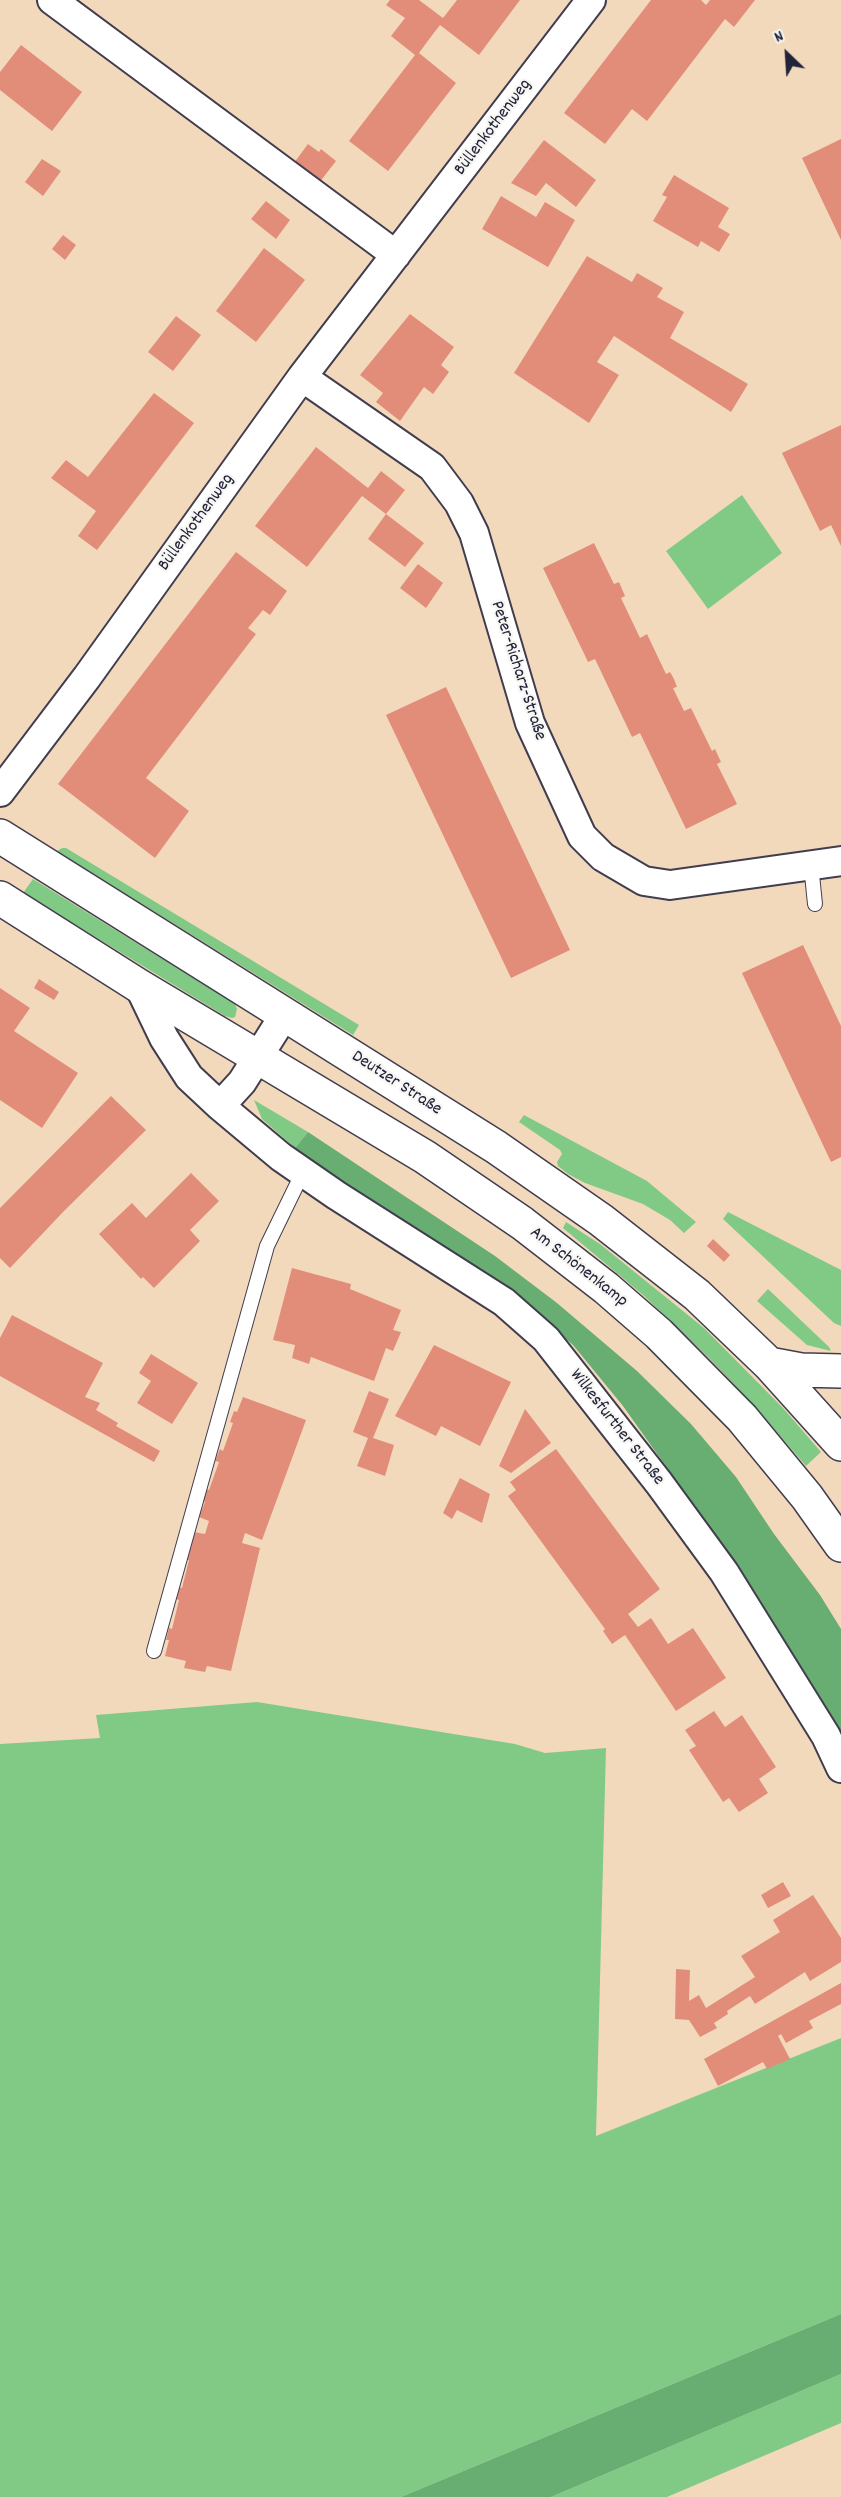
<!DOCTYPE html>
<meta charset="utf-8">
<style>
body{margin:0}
#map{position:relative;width:841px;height:2497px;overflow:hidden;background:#f3d9bc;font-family:Dekko,sans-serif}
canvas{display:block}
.north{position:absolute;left:757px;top:24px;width:60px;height:60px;-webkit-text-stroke:4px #f6f6f2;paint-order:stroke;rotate:335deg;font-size:16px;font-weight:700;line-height:24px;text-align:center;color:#22223b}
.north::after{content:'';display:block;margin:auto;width:21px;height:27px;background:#22223b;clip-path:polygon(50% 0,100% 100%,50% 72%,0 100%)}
</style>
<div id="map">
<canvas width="841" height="2497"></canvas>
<div class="north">N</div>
</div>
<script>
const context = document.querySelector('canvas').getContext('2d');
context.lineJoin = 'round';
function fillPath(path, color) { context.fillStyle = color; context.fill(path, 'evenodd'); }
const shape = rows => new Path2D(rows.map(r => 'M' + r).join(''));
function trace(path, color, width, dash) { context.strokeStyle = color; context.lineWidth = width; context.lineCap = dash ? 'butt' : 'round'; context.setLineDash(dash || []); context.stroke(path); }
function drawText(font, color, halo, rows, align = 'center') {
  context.font = font + ' Dekko,sans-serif'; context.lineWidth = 4.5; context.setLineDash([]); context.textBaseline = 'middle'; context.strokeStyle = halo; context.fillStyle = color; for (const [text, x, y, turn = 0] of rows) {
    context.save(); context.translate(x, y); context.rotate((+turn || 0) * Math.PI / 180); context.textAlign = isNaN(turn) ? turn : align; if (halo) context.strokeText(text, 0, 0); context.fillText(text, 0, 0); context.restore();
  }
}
fillPath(shape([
 [742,495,782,553,708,609,666,551],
 [62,848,66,848,359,1025,353,1035,57,851],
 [33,879,235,1004,237,1009,235,1017,232,1018,225,1016,23,893],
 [254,1100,308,1132,295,1148,262,1119],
 [524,1115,647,1181,696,1222,684,1233,670,1220,643,1204,585,1183,568,1174,558,1166,557,1162,562,1154,560,1150,519,1122],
 [728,1212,841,1270,841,1326,834,1323,723,1219],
 [566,1222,600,1244,704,1328,783,1408,821,1452,806,1466,749,1400,709,1358,643,1295,563,1228],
 [768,1289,829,1347,831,1351,807,1345,757,1301],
 [257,1702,515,1744,545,1753,606,1748,596,2136,841,2038,841,2314,401,2497,0,2497,0,1744,100,1738,96,1715],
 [841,2374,841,2423,667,2497,551,2497]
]), '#81ca86');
fillPath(shape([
 [308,1132,495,1256,557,1303,637,1371,691,1424,736,1477,774,1534,820,1595,841,1629,841,1739,733,1561,623,1406,573,1345,513,1294,442,1245,388,1214,295,1148],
 [841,2314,841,2374,551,2497,401,2497]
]), '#68ae73');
fillPath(shape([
 [390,0,419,0,443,18,457,0,520,0,479,55,440,25,430,38,419,53,456,83,388,171,349,141,415,55,391,36,405,18,386,5],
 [651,0,701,0,706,5,710,0,755,0,734,27,725,19,647,121,632,109,605,144,564,113],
 [21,45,82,92,52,131,0,90,0,72],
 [841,139,841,240,802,158],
 [544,140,596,180,576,207,546,183,536,196,511,183],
 [308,144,319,152,321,149,336,161,319,183,294,163],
 [42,159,61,171,43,196,25,182],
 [674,175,729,208,718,227,730,234,719,252,701,241,698,247,653,221,667,197,662,195],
 [501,196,536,217,545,202,575,220,548,267,482,229],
 [266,201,290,220,276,239,251,219],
 [63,235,76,245,65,260,52,249],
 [264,248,305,280,256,342,216,311],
 [587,256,632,282,637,273,663,288,657,297,684,312,670,338,748,384,731,412,614,336,597,362,619,375,589,423,514,373],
 [410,314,454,347,441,365,449,372,433,394,424,387,400,421,376,402,383,393,360,375],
 [176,316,201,335,173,371,148,352],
 [154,393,194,423,97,550,78,536,96,511,51,478,66,460,88,477],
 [841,425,841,546,831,525,820,531,782,453],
 [316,447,368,488,381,471,405,490,386,514,362,496,307,567,255,526],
 [386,514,424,543,405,567,368,539],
 [594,543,614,584,619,582,625,596,621,598,640,638,647,634,666,674,670,672,674,679,677,687,673,688,684,711,691,708,712,751,715,749,721,762,717,764,737,804,686,829,640,733,632,737,595,659,588,662,543,568],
 [236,552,287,591,270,615,263,610,248,628,256,634,146,778,189,811,155,858,58,784],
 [418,564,443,583,426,608,400,588],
 [446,687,570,950,511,978,386,715],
 [803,945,841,1026,841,1157,831,1162,742,973],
 [39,979,59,992,54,1000,34,988],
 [0,988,30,1008,14,1031,78,1073,42,1128,0,1100],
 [111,1096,146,1130,63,1212,10,1268,0,1258,0,1208],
 [191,1173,219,1201,190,1230,200,1241,154,1288,143,1277,141,1279,99,1234,132,1203,146,1218],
 [713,1239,730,1255,724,1262,707,1246],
 [292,1268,351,1284,350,1289,401,1310,393,1330,401,1332,393,1351,386,1348,374,1381,311,1357,309,1364,292,1358,295,1345,273,1340],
 [12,1315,103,1363,85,1397,100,1403,96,1410,118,1423,116,1426,160,1451,154,1462,0,1376,0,1338],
 [434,1345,511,1382,480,1446,441,1426,436,1436,395,1416],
 [151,1354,198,1383,172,1424,137,1403,151,1381,139,1373],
 [369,1391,389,1399,373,1438,394,1445,385,1476,357,1466,368,1438,353,1432],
 [243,1397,306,1420,262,1540,245,1533,242,1543,260,1548,231,1671,207,1666,205,1672,184,1668,186,1661,165,1656,169,1640,166,1640,169,1628,172,1629,179,1600,176,1599,178,1587,182,1588,189,1560,185,1559,188,1547,191,1548,194,1532,205,1534,209,1521,199,1517,205,1502,201,1500,205,1489,209,1490,219,1462,215,1461,220,1449,223,1451,233,1423,230,1422,234,1411,237,1412],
 [525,1409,551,1443,511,1473,499,1466],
 [556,1449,660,1589,628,1614,638,1627,651,1618,668,1644,693,1628,726,1678,676,1711,625,1635,612,1644,603,1631,605,1629,508,1496,516,1490,510,1482],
 [460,1478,490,1494,482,1523,457,1510,452,1519,443,1513],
 [714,1711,725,1727,742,1715,776,1767,759,1779,768,1793,739,1812,729,1798,723,1802,689,1750,696,1746,685,1730],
 [783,1882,791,1896,768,1908,761,1895],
 [813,1895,841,1938,841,1962,810,1981,805,1972,755,2004,750,1996,727,2011,728,2014,714,2023,717,2028,700,2037,689,2020,675,2019,676,1969,690,1970,689,2001,699,1995,706,2008,755,1977,741,1956,780,1932,773,1920],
 [841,1983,841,2004,809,2021,813,2028,786,2043,781,2034,778,2036,790,2059,767,2069,763,2062,718,2086,704,2059]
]), '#e28d79');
const service = shape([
 [811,865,815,904],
 [154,1651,267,1246,303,1172]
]);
const minor = shape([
 [52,0,396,255],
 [302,377,432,467,459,503,474,533,530,723,582,836,603,857,644,881,670,885,841,861],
 [0,792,87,677,302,377,591,0],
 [139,986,164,1038,189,1077,220,1106,281,1157,336,1195,504,1302,546,1339,659,1483,724,1572,826,1736,841,1768],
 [220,1106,242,1082,285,1014]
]);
const primary = shape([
 [0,836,496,1147,601,1220,697,1295,769,1364,841,1444],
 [0,898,139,986,425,1157,522,1223,606,1288,659,1334,742,1418,807,1497,841,1545],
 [769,1364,801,1370,841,1371]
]);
trace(service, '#413d4e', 16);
trace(minor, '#413d4e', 32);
trace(primary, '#413d4e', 36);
trace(service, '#fff', 14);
trace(minor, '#fff', 28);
trace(primary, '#fff', 33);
drawText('18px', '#22223b', '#f6f6f2', [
 ["Büllenkothenweg",494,128,-53],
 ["Büllenkothenweg",197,523,-54],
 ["Peter-Richarz-Straße",517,671,72],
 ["Deutzer Straße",396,1084,33],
 ["Am Schönenkamp",578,1268,38],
 ["Wilkesfurther Straße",616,1428,52]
]);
</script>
